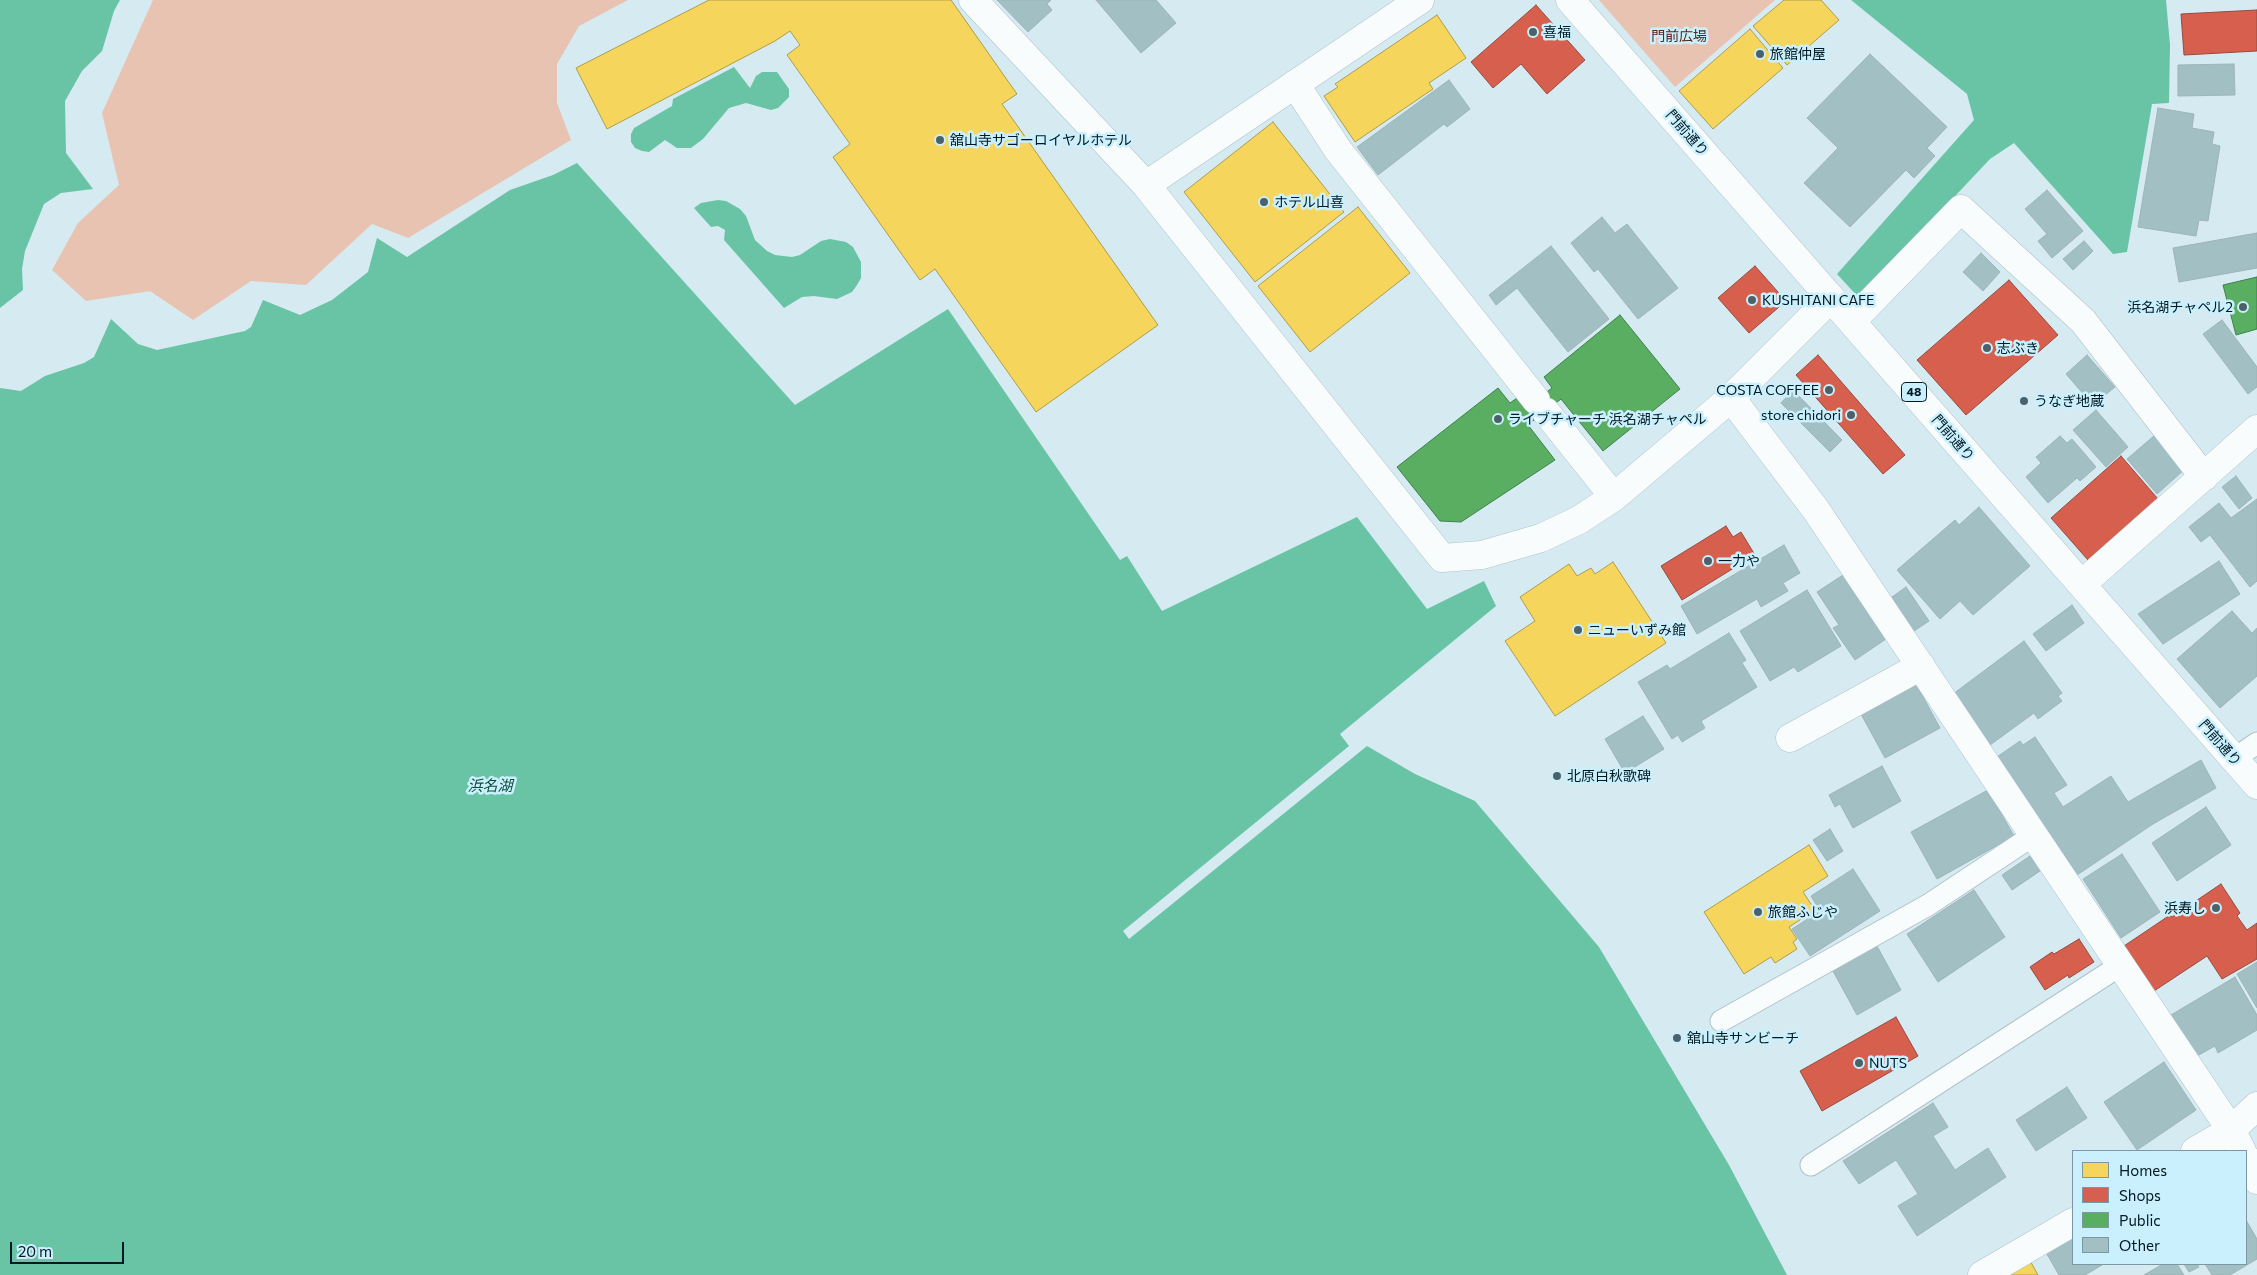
<!DOCTYPE html>
<meta charset="utf-8">
<style>
body{margin:0}
#map{position:relative;width:2257px;height:1275px;overflow:hidden;background:#d6eaf1;font-family:Commissioner,sans-serif}
canvas{display:block}
.legend{position:absolute;left:2072px;top:1150px;width:175px;height:115px;box-sizing:border-box;background:#caeffd;border:1px solid #7a99a5;margin:0;padding:6px 9px;list-style:none;font-size:15px;color:#011922}
.legend li{display:flex;align-items:center;gap:10px;height:25px}
.legend b{width:25px;border:1px solid #7a99a5}
.scale{position:absolute;left:10px;top:1242px;width:114px;height:22px;box-sizing:border-box;border:2px solid #011922;border-top:0;padding-left:6px;font-size:15px;line-height:18px;white-space:nowrap;color:#011922;-webkit-text-stroke:4px #caeffd;paint-order:stroke}
</style>
<div id="map">
<canvas width="2257" height="1275"></canvas>
<ul class="legend">
<li><b style="height:14px;background:#f6d55c"></b>Homes</li>
<li><b style="height:14px;background:#d6604d"></b>Shops</li>
<li><b style="height:14px;background:#5aae61"></b>Public</li>
<li><b style="height:14px;background:#a2bfc3"></b>Other</li>
</ul>
<div class="scale">20 m</div>
</div>
<script>
const context = document.querySelector('canvas').getContext('2d');
context.lineJoin = 'round';
function fillPath(path, color) { context.fillStyle = color; context.fill(path, 'evenodd'); }
const shape = rows => new Path2D(rows.map(r => 'M' + r).join(''));
function trace(path, color, width, dash) { context.strokeStyle = color; context.lineWidth = width; context.lineCap = dash ? 'butt' : 'round'; context.setLineDash(dash || []); context.stroke(path); }
function drawText(font, color, halo, rows, align = 'center') {
  context.font = font + ' Commissioner,"Noto Sans JP",sans-serif'; context.lineWidth = 5; context.setLineDash([]); context.textBaseline = 'middle'; context.strokeStyle = halo; context.fillStyle = color; for (const [text, x, y, turn = 0] of rows) {
    context.save(); context.translate(x, y); context.rotate((+turn || 0) * Math.PI / 180); context.textAlign = isNaN(turn) ? turn : align; if (halo) context.strokeText(text, 0, 0); context.fillText(text, 0, 0); context.restore();
  }
}
fillPath(shape([
 [153,0,628,0,579,26,557,64,557,103,571,140,408,238,372,224,306,285,251,281,193,320,150,291,86,301,52,270,78,223,119,185,102,113],
 [1599,0,1775,0,1675,87]
]), '#e9c3b2');
fillPath(shape([
 [0,0,120,0,114,11,102,51,82,71,65,101,66,153,93,189,61,193,44,204,25,251,22,269,23,290,0,308],
 [1851,0,2166,0,2170,45,2169,103,2152,104,2127,252,2113,254,2014,143,1990,159,1859,298,1837,274,1974,120,1967,94],
 [734,67,750,88,756,76,762,72,777,72,789,89,789,97,778,108,771,110,746,103,729,108,703,139,691,148,677,148,665,140,649,152,642,151,635,148,631,142,631,134,634,128,672,106,673,99],
 [577,163,795,405,948,309,1120,560,1127,556,1162,611,1357,517,1427,609,1484,581,1496,606,1340,734,1349,746,1123,931,1129,939,1367,746,1415,774,1475,801,1599,947,1729,1165,1787,1275,0,1275,0,388,21,391,45,376,84,363,94,357,111,319,138,344,157,350,245,331,251,327,263,300,300,315,332,300,368,272,377,238,407,257,510,190,553,175],
 [718,200,726,201,740,209,746,216,755,240,767,251,775,255,792,257,800,255,821,241,830,239,846,242,853,247,861,262,861,278,857,285,852,292,837,299,814,296,802,297,784,308,724,240,725,230,718,226,711,227,694,208,701,203]
]), '#68c4a5');
const homes = shape([
 [709,0,951,0,1017,94,1002,104,1158,325,1036,412,935,269,920,280,833,157,850,144,787,55,800,45,790,31,775,41,607,129,576,68,709,0],
 [1784,0,1821,0,1839,20,1787,65,1753,26,1784,0],
 [1437,15,1466,58,1429,83,1433,89,1355,142,1324,96,1338,87,1335,84,1437,15],
 [1750,29,1783,68,1713,129,1679,91,1750,29],
 [1273,122,1344,212,1255,282,1184,192,1273,122],
 [1358,207,1410,273,1310,352,1258,286,1358,207],
 [1613,562,1666,643,1555,716,1505,641,1535,621,1520,597,1569,564,1577,576,1591,568,1595,574,1613,562],
 [1809,845,1828,876,1803,892,1815,910,1789,927,1797,939,1793,942,1797,949,1775,963,1771,957,1744,974,1704,912,1809,845],
 [2028,1257,2038,1275,1998,1275,2028,1257]
]);
fillPath(homes, '#f6d55c');
trace(homes, '#ac9d4b', 1);
const shops = shape([
 [1536,5,1585,60,1547,94,1521,64,1493,88,1471,62,1536,5],
 [2257,10,2257,51,2184,55,2181,14,2257,10],
 [1755,266,1786,301,1749,333,1718,298,1755,266],
 [2009,280,2058,335,1966,415,1917,360,2009,280],
 [1818,355,1905,455,1883,474,1796,375,1818,355],
 [2121,456,2158,499,2088,560,2051,518,2121,456],
 [1726,526,1733,537,1741,532,1755,555,1682,600,1661,566,1726,526],
 [2221,884,2240,913,2237,916,2247,930,2257,923,2257,959,2222,979,2207,956,2154,991,2124,946,2170,915,2172,917,2221,884],
 [2079,939,2094,962,2069,978,2068,975,2045,990,2030,967,2052,952,2054,954,2079,939],
 [1896,1017,1918,1056,1822,1111,1800,1071,1896,1017]
]);
fillPath(shops, '#d6604d');
trace(shops, '#964b40', 1);
const public = shape([
 [2257,277,2257,329,2236,335,2223,285,2257,277],
 [1620,315,1680,389,1603,451,1561,399,1528,425,1555,460,1461,522,1440,521,1397,467,1498,388,1510,403,1524,393,1532,403,1552,388,1544,377,1620,315]
]);
fillPath(public, '#5aae61');
trace(public, '#3f814e', 1);
const building = shape([
 [997,0,1051,0,1047,4,1052,10,1028,32,997,0],
 [1096,0,1156,0,1176,23,1141,53,1096,0],
 [1870,54,1947,127,1927,148,1935,156,1914,178,1906,170,1850,227,1804,183,1838,148,1807,118,1870,54],
 [2234,64,2235,95,2178,96,2178,65,2234,64],
 [1449,80,1470,109,1447,127,1444,124,1378,175,1357,147,1449,80],
 [2158,108,2194,114,2192,128,2214,132,2212,144,2220,146,2208,221,2199,220,2196,236,2138,227,2158,108],
 [2047,190,2083,231,2052,258,2038,241,2047,234,2025,209,2047,190],
 [1602,217,1615,233,1627,224,1678,288,1638,319,1598,269,1594,272,1571,243,1602,217],
 [2257,233,2257,268,2179,282,2173,248,2257,233],
 [2084,241,2093,251,2073,270,2063,259,2084,241],
 [1551,246,1609,319,1568,352,1517,288,1496,305,1489,295,1551,246],
 [1981,253,2000,272,1983,291,1963,272,1981,253],
 [2222,320,2257,367,2257,387,2248,394,2203,334,2222,320],
 [2087,355,2115,387,2093,405,2066,374,2087,355],
 [1793,390,1842,440,1830,452,1781,403,1793,390],
 [2096,410,2128,447,2106,467,2073,430,2096,410],
 [2155,435,2185,469,2157,494,2127,459,2155,435],
 [2060,436,2067,443,2072,439,2096,467,2080,481,2077,478,2048,503,2026,477,2041,463,2036,457,2060,436],
 [2236,476,2252,498,2239,509,2222,487,2236,476],
 [2257,499,2257,581,2250,587,2210,535,2201,542,2189,527,2219,503,2231,518,2257,499],
 [1979,507,2030,566,1973,615,1960,601,1940,619,1897,570,1955,520,1959,525,1979,507],
 [1784,545,1800,573,1783,583,1788,591,1761,607,1757,599,1697,634,1681,606,1784,545],
 [2219,561,2240,594,2163,644,2138,614,2219,561],
 [1843,575,1886,639,1855,660,1833,628,1839,625,1817,592,1843,575],
 [1906,587,1929,621,1914,631,1892,597,1906,587],
 [1807,590,1841,646,1798,672,1794,667,1770,681,1740,631,1807,590],
 [2072,605,2084,623,2046,651,2033,634,2072,605],
 [2232,611,2252,633,2257,628,2257,676,2220,708,2177,659,2232,611],
 [1729,633,1746,660,1742,663,1757,687,1701,721,1705,728,1682,742,1678,735,1672,739,1638,682,1667,665,1670,669,1729,633],
 [2024,641,2062,693,2058,696,2062,701,2038,719,2034,713,1990,745,1953,694,2024,641],
 [1916,684,1940,728,1885,758,1861,714,1916,684],
 [1643,716,1664,749,1625,773,1605,739,1643,716],
 [2035,737,2067,785,2054,793,2063,807,2111,776,2128,802,2201,760,2216,788,2153,824,2077,875,2063,852,2058,856,1994,759,2020,741,2023,745,2035,737],
 [1882,766,1901,801,1853,828,1840,804,1835,807,1829,795,1882,766],
 [1988,790,2014,836,1937,879,1911,832,1988,790],
 [2206,807,2231,845,2177,881,2152,843,2206,807],
 [1830,829,1843,851,1827,861,1813,840,1830,829],
 [2033,854,2043,869,2012,890,2002,875,2033,854],
 [2122,854,2160,912,2121,938,2083,879,2122,854],
 [1853,869,1880,911,1810,956,1792,929,1820,911,1811,896,1853,869],
 [1974,890,2005,937,1938,982,1907,934,1974,890],
 [1877,946,1901,990,1857,1015,1833,971,1877,946],
 [2257,962,2257,1008,2237,974,2257,962],
 [2235,977,2257,1015,2257,1030,2218,1053,2215,1046,2195,1057,2171,1015,2235,977],
 [2164,1062,2196,1110,2137,1150,2104,1102,2164,1062],
 [2067,1087,2087,1118,2036,1151,2016,1120,2067,1087],
 [1933,1103,1948,1127,1933,1136,1955,1170,1988,1148,2006,1177,1917,1236,1898,1206,1918,1194,1896,1160,1859,1184,1843,1161,1933,1103],
 [2246,1220,2257,1239,2257,1259,2230,1275,2212,1275,2205,1264,2246,1264,2246,1220],
 [2073,1232,2073,1264,2102,1265,2085,1275,2059,1275,2044,1249,2073,1232],
 [2163,1264,2177,1264,2184,1275,2144,1275,2163,1264],
 [2184,1264,2197,1264,2199,1267,2189,1272,2184,1264]
]);
fillPath(building, '#a2bfc3');
trace(building, '#9db4b8', 1);
const service = shape([
 [2234,759,2257,743],
 [1721,1021,1928,905,2034,835],
 [1811,1165,2121,965]
]);
const minor = shape([
 [973,0,1146,185,1420,0],
 [1295,84,1338,150,1536,400],
 [1146,185,1442,558,1482,555,1541,538,1579,520,1614,497,1731,398,1831,298],
 [1852,321,1961,209,2083,321,2204,477],
 [1731,398,1816,510,2231,1130,2242,1151],
 [1546,412,1614,497],
 [2082,584,2257,429],
 [1790,738,1921,666],
 [2195,1151,2231,1130,2257,1106],
 [2246,1158,2257,1180],
 [1982,1275,2073,1222]
]);
const primary = shape([
 [1570,0,2257,785]
]);
trace(service, '#aec3ca', 23);
trace(minor, '#aec3ca', 29);
trace(primary, '#aec3ca', 29);
trace(service, '#f9fcfd', 21);
trace(minor, '#f9fcfd', 28);
trace(primary, '#f9fcfd', 28);
for (const [x, y, r, color] of [
 [1533,32,5,"#4c626a"],
 [1760,54,5,"#4c626a"],
 [940,140,5,"#4c626a"],
 [1264,202,5,"#4c626a"],
 [1752,300,5,"#4c626a"],
 [2243,307,5,"#4c626a"],
 [1987,348,5,"#4c626a"],
 [1829,390,5,"#4c626a"],
 [2024,401,5,"#4c626a"],
 [1851,415,5,"#4c626a"],
 [1498,419,5,"#4c626a"],
 [1708,561,5,"#4c626a"],
 [1578,630,5,"#4c626a"],
 [1557,776,5,"#4c626a"],
 [2216,908,5,"#4c626a"],
 [1758,912,5,"#4c626a"],
 [1677,1038,5,"#4c626a"],
 [1859,1063,5,"#4c626a"]
]) { const dot = new Path2D(); dot.arc(x, y, r, 0, 2 * Math.PI); context.fillStyle = color; context.fill(dot); trace(dot, '#caeffd', 2); }
for (const [x, y, w] of [
 [1914,392,25]
]) { const box = new Path2D(); box.roundRect(x - w / 2, y - 9.5, w, 19, 4); context.fillStyle = '#caeffd'; context.fill(box); trace(box, '#011922', 1); }
drawText('bold 12px', '#011922', null, [
 ["48",1914,392]
]);
drawText('14px', '#011922', '#caeffd', [
 ["喜福",1543,32],
 ["旅館仲屋",1770,54],
 ["舘山寺サゴーロイヤルホテル",950,140],
 ["ホテル山喜",1274,202],
 ["KUSHITANI CAFE",1762,300],
 ["浜名湖チャペル2",2233,307,"right"],
 ["志ぶき",1997,348],
 ["COSTA COFFEE",1819,390,"right"],
 ["うなぎ地蔵",2034,401],
 ["store chidori",1841,415,"right"],
 ["ライブチャーチ 浜名湖チャペル",1508,419],
 ["一力や",1718,561],
 ["ニューいずみ館",1588,630],
 ["北原白秋歌碑",1567,776],
 ["浜寿し",2206,908,"right"],
 ["旅館ふじや",1768,912],
 ["舘山寺サンビーチ",1687,1038],
 ["NUTS",1869,1063]
], 'left');
drawText('14px', '#552712', '#caeffd', [
 ["門前広場",1679,36]
]);
drawText('14px', '#011922', '#caeffd', [
 ["門前通り",1687,133,49],
 ["門前通り",1953,438,49],
 ["門前通り",2220,743,49]
]);
drawText('italic 15px', '#0b4e36', '#caeffd', [
 ["浜名湖",490,786]
]);
</script>
